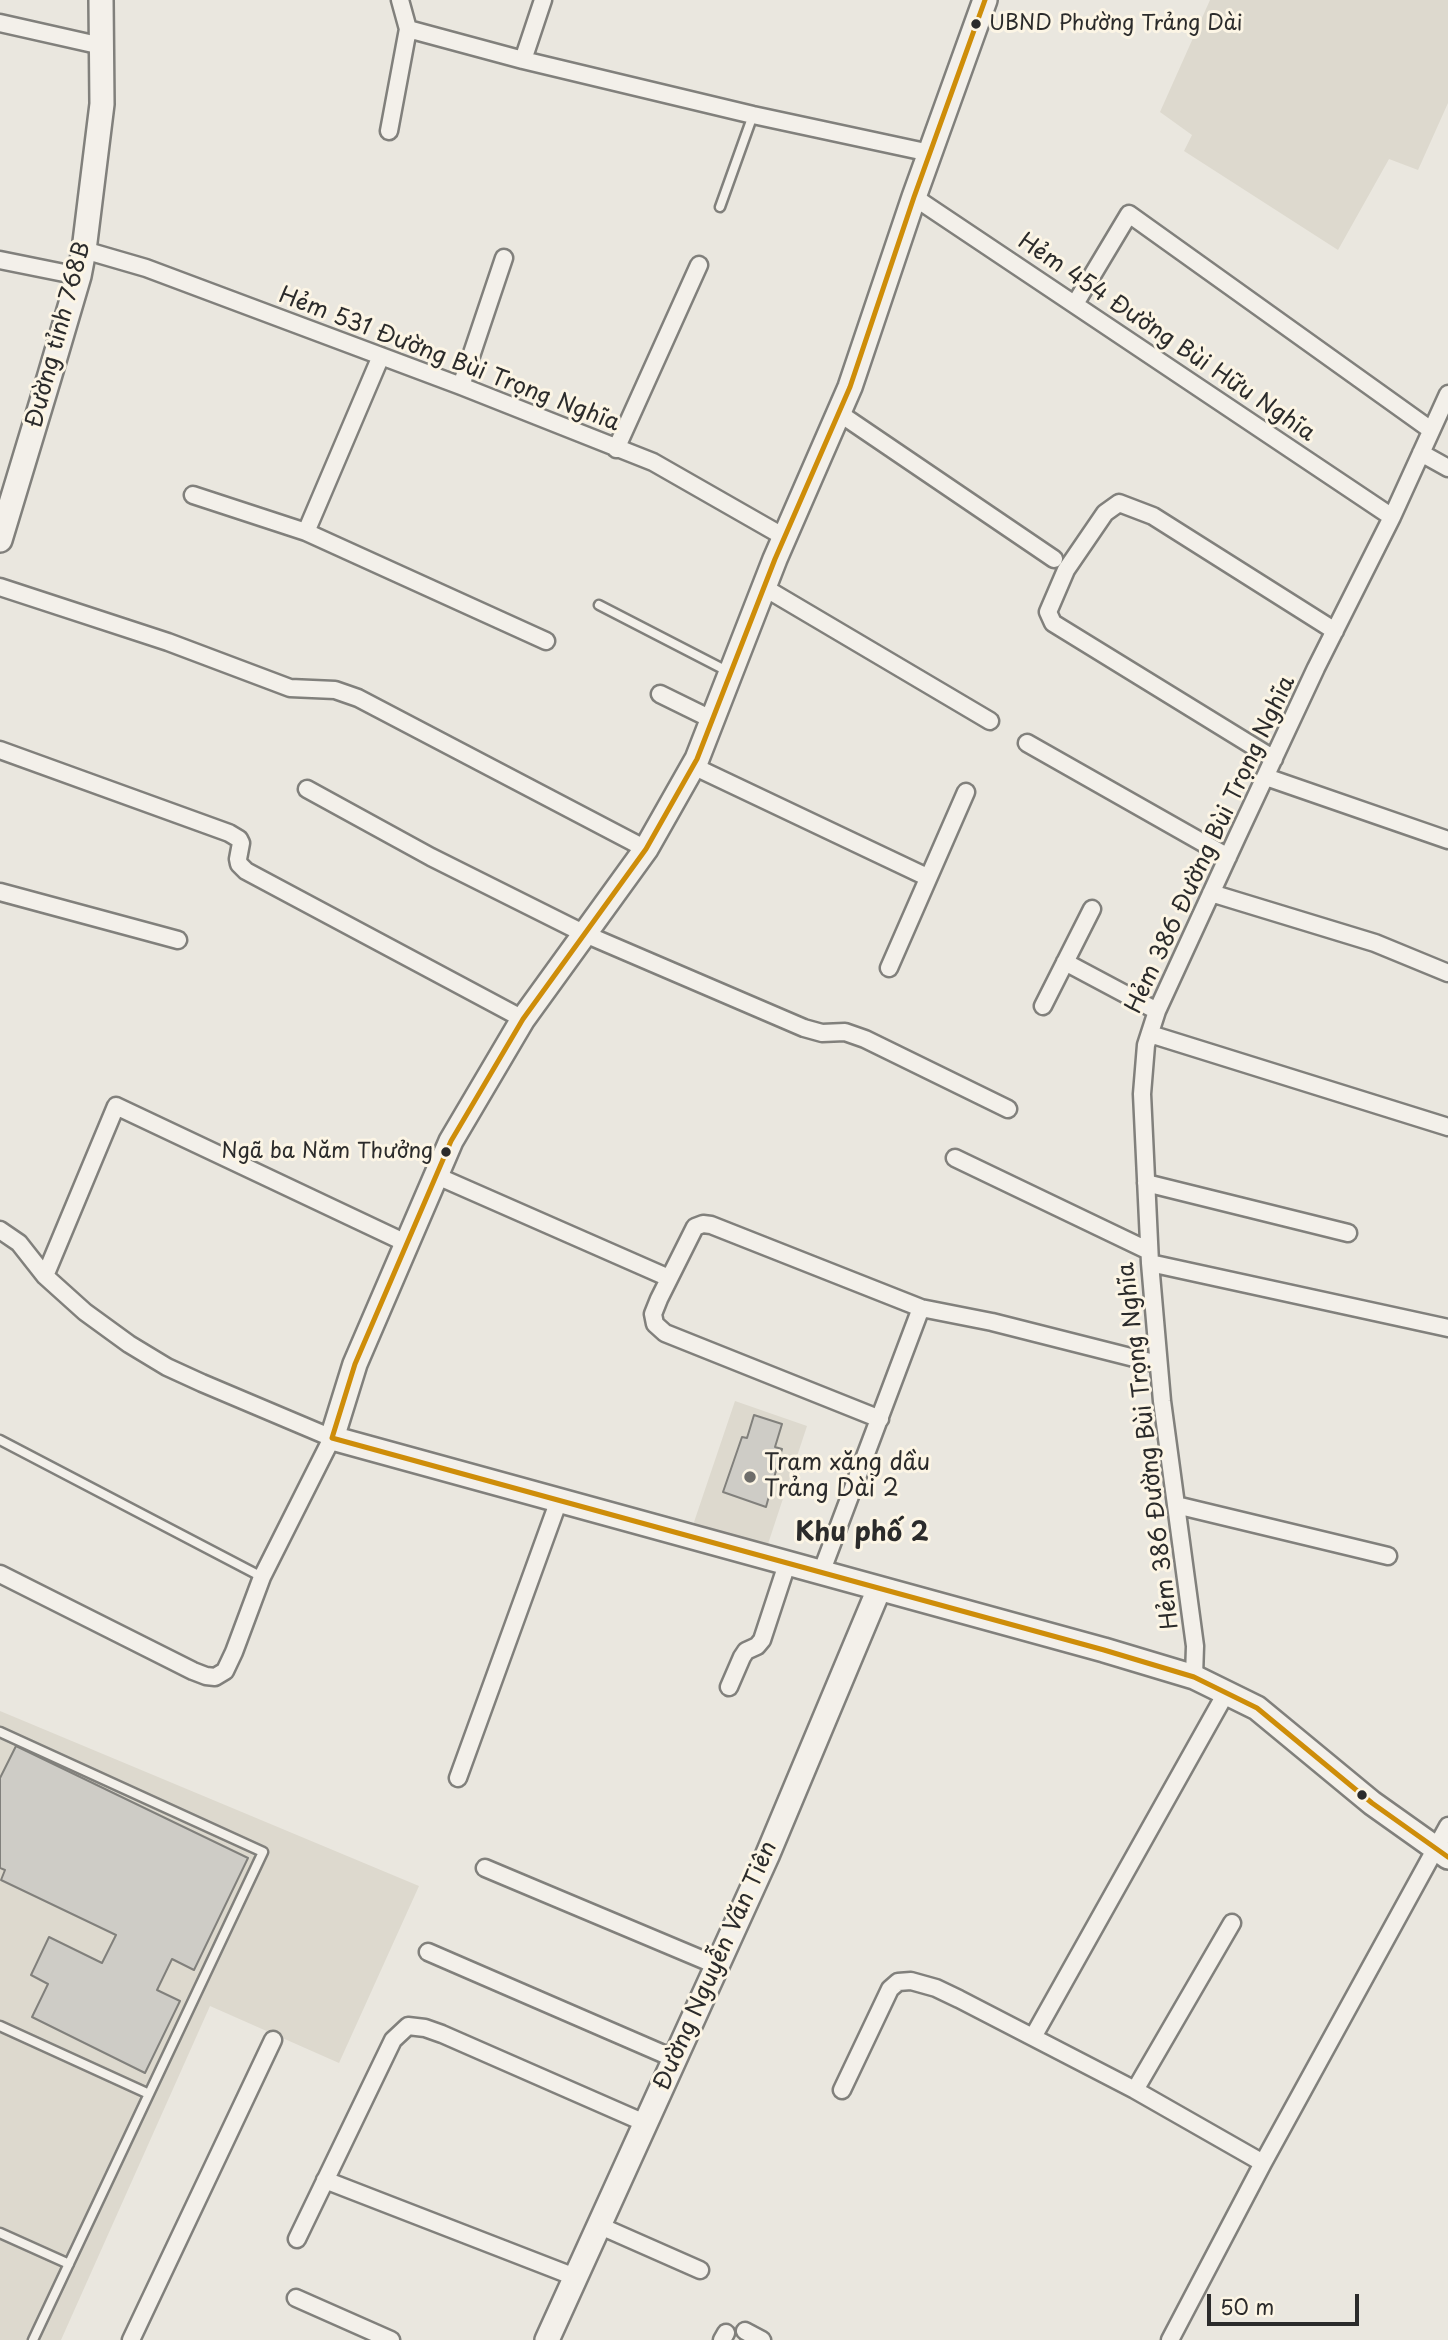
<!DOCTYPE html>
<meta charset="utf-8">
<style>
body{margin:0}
#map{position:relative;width:1448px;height:2340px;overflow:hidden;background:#eae7df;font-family:"Playpen Sans",sans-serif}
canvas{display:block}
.scale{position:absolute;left:1207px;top:2294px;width:152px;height:32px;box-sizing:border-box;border:4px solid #2b2b2b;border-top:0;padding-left:9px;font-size:21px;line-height:24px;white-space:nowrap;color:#2b2b2b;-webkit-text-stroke:5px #fcf5e5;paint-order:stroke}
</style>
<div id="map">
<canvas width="1448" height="2340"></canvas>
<div class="scale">50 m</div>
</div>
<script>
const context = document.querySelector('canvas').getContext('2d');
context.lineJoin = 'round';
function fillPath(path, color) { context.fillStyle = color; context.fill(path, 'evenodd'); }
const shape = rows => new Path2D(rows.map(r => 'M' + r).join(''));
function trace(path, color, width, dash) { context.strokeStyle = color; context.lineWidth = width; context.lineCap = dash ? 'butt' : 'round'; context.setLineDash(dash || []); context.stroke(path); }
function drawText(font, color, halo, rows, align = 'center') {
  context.font = font + ' "Playpen Sans",sans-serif'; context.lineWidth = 6; context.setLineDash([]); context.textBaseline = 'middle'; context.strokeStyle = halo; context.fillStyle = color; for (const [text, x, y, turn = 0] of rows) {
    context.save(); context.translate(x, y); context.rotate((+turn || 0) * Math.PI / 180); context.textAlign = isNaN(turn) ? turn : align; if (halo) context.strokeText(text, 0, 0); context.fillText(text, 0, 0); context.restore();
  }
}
fillPath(shape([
 [1210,0,1448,0,1448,103,1418,170,1389,159,1338,250,1184,151,1192,135,1160,112],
 [735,1401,807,1426,765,1553,692,1528],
 [0,1711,419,1886,339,2063,210,2006,61,2340,0,2340]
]), '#ddd9ce');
const building = shape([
 [754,1415,782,1424,775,1447,782,1449,766,1507,723,1492,742,1437,747,1438,754,1415],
 [16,1746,248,1858,194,1970,172,1959,157,1990,180,2001,145,2073,32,2017,48,1984,31,1975,49,1937,102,1963,116,1935,1,1880,5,1870,0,1868,0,1778,16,1746]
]);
fillPath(building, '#ceccc6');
trace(building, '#81807c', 2);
const lane = shape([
 [720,207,753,115],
 [599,605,727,671],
 [0,1440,262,1577],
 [0,1732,263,1852,33,2340],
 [0,2026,149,2094],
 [0,2233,69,2264]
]);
const street = shape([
 [400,0,408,29,523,60,753,115,930,153],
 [0,23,102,46],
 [523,60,543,0],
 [389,131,408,29],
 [914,197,1392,517],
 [84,250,146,268,461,386,653,462,786,538],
 [0,260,79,276],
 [1075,304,1129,214,1431,430],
 [461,386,504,258],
 [839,413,1054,559],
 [616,449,699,265],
 [1421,453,1448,468],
 [193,495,306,532,546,641],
 [306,532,381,356],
 [0,587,168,642,290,688,335,690,358,698,646,849],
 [765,588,990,721],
 [660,694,713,720],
 [1027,743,1228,857],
 [0,750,229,833,239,839,241,843,238,859,239,864,246,871,523,1019],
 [1274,759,1053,623,1048,612,1066,570,1105,513,1119,503,1153,516,1335,631],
 [693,766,927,877],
 [1266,777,1448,840],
 [307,789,431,857,585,934,804,1028,822,1033,845,1032,865,1039,1008,1109],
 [0,892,178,940],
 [1211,893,1375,943,1448,973],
 [1065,962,1157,1011],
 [889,968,966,792],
 [1043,1006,1092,909],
 [1150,1034,1448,1127],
 [955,1158,1149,1251],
 [437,1176,669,1278],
 [1146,1183,1348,1233],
 [0,1230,19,1243,45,1276,85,1312,129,1344,167,1367,202,1383,332,1438,262,1577,234,1652,225,1671,215,1677,206,1676,193,1671,0,1574],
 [1150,1263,1448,1328],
 [45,1276,116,1106,406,1243],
 [880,1419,665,1333,655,1324,653,1314,659,1299,695,1227,703,1224,711,1225,921,1308,992,1322,1158,1364],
 [1176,1505,1388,1556],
 [821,1573,921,1308],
 [1194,1677,1195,1646,1162,1401,1150,1263,1142,1094,1146,1045,1157,1011,1237,837,1316,668,1392,517,1448,394],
 [729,1687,742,1657,746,1651,757,1646,762,1640,787,1564],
 [458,1778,559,1500],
 [485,1868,718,1966],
 [428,1952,675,2059],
 [1033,2037,1226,1693],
 [842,2090,890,1989,898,1982,911,1981,936,1988,959,1999,1135,2090,1263,2163],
 [1135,2090,1232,1923],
 [325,2180,575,2277],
 [598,2225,700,2270],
 [297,2239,393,2040,408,2026,425,2028,442,2034,645,2123],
 [296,2298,391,2340],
 [745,2331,762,2340],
 [131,2340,273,2040],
 [722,2340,726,2333],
 [1170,2340,1263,2163,1448,1826]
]);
const secondary = shape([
 [985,0,914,197,850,387,775,559,697,759,646,849,523,1019,451,1141,355,1364,332,1438,1104,1650,1194,1677,1257,1708,1372,1803,1448,1857],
 [0,540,49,378,79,276,84,250,102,104,101,0],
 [547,2340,767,1856,879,1589]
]);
trace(lane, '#81807c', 13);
trace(street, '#81807c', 21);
trace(secondary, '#81807c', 28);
trace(lane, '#f3f0ea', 8);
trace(street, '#f3f0ea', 16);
trace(secondary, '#f3f0ea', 23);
trace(shape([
 [985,0,914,197,850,387,775,559,697,759,646,849,523,1019,451,1141,355,1364,332,1438,1104,1650,1194,1677,1257,1708,1372,1803,1448,1857]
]), '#ce8d09', 5);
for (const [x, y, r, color] of [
 [976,24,6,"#2b2b2b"],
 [446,1152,6,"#2b2b2b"],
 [750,1477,7,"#6e6d6a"],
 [1362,1795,6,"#2b2b2b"]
]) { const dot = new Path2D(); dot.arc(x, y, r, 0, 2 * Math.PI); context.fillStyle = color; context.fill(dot); trace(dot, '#fcf5e5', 2.5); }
drawText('21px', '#2b2b2b', '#fcf5e5', [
 ["UBND Phường Trảng Dài",989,24],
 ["Ngã ba Năm Thưởng",433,1152,"right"]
], 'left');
drawText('23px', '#2b2b2b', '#fcf5e5', [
 ["Đường tỉnh 768B",59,335,-75],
 ["Hẻm 454 Đường Bùi Hữu Nghĩa",1166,338,34],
 ["Hẻm 531 Đường Bùi Trọng Nghĩa",449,360,21],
 ["Hẻm 386 Đường Bùi Trọng Nghĩa",1211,845,-65],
 ["Hẻm 386 Đường Bùi Trọng Nghĩa",1149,1446,-97],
 ["Đường Nguyễn Văn Tiên",716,1966,-66]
]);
drawText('23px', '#2b2b2b', '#fcf5e5', [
 ["Trạm xăng dầu",764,1464],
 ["Trảng Dài 2",764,1490]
], 'left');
drawText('bold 26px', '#2b2b2b', '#fcf5e5', [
 ["Khu phố 2",862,1534]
]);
</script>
